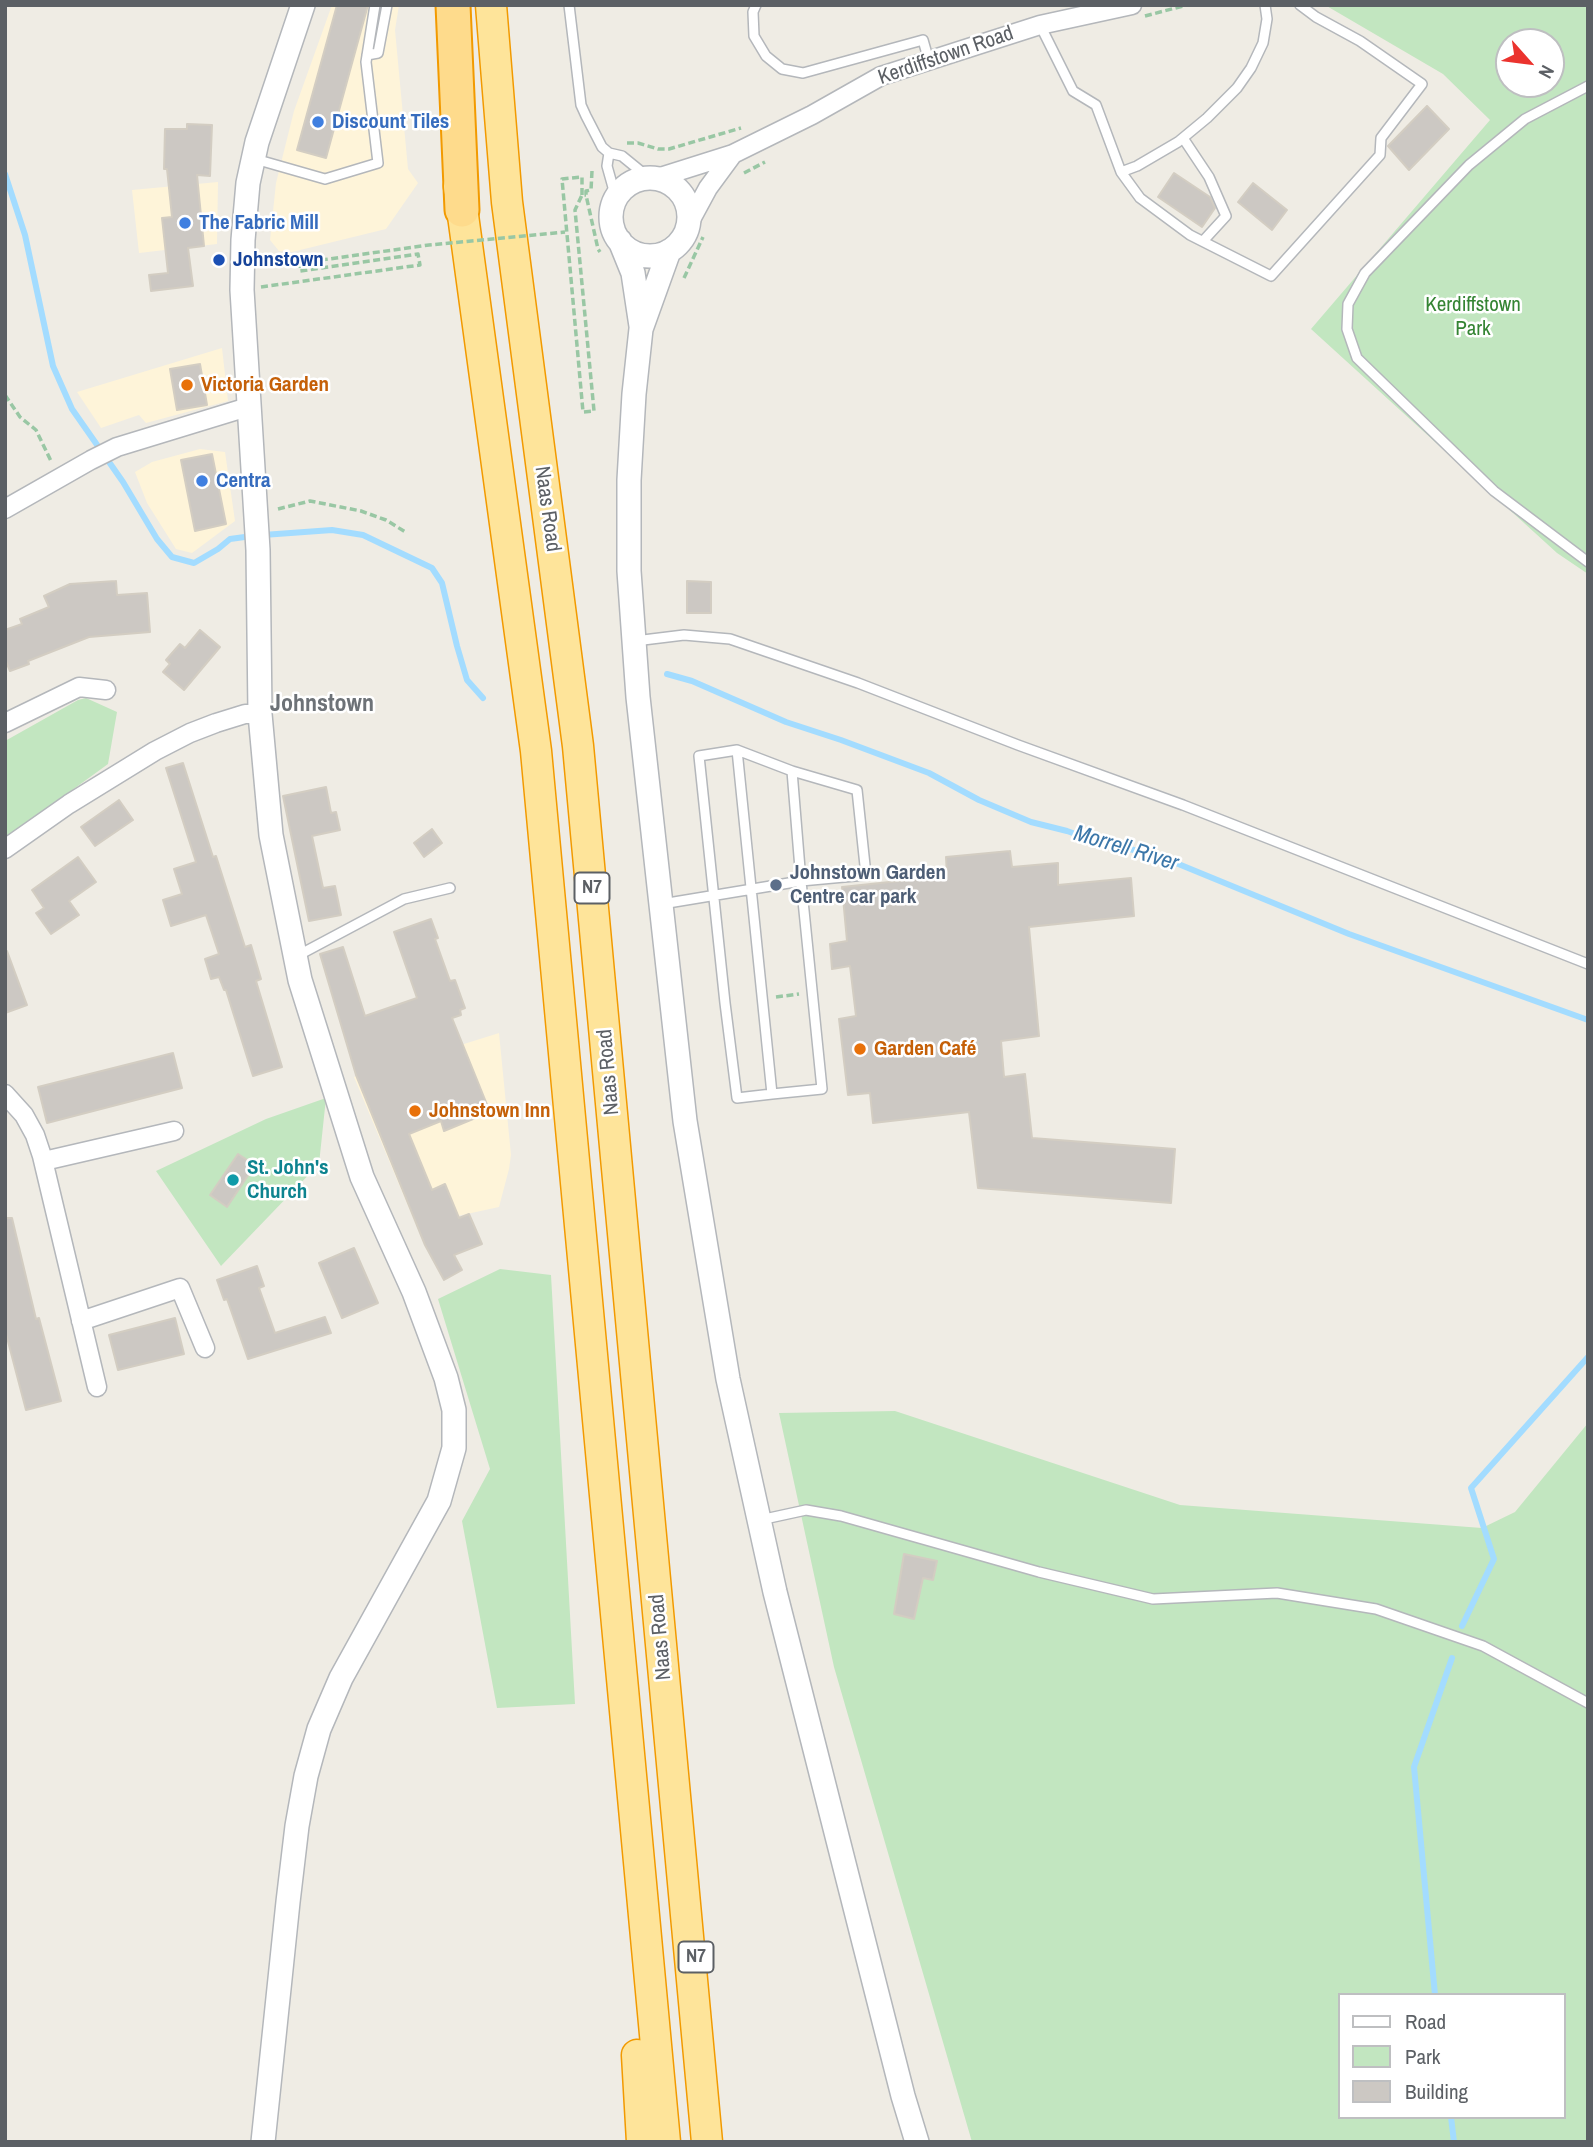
<!DOCTYPE html>
<meta charset="utf-8">
<style>
body{margin:0}
#map{position:relative;width:1593px;height:2147px;overflow:hidden;background:#efece4;font-family:"Archivo Narrow",sans-serif}
canvas{display:block}
.frame{position:absolute;inset:0;border:7px solid #5c6065;pointer-events:none}
.legend{position:absolute;left:1338px;top:1993px;width:228px;height:126px;box-sizing:border-box;background:#fff;border:2px solid #bebfc1;margin:0;padding:9px 12px;list-style:none;font-size:21px;color:#5c6065}
.legend li{display:flex;align-items:center;gap:14px;height:35px}
.legend b{width:35px;border:2px solid #bebfc1}
.north{position:absolute;left:1495px;top:28px;width:70px;height:70px;box-sizing:border-box;background:#fff;border:2px solid #bebfc1;border-radius:50%;rotate:118deg;font-size:19px;font-weight:700;line-height:28px;text-align:center;color:#5c6065}
.north::after{content:'';display:block;margin:auto;width:24px;height:32px;background:#eb332e;clip-path:polygon(50% 0,100% 100%,50% 72%,0 100%)}
</style>
<div id="map">
<canvas width="1593" height="2147"></canvas>
<div class="frame"></div>
<ul class="legend">
<li><b style="height:9px;background:#fff"></b>Road</li>
<li><b style="height:19px;background:#c2e6c0"></b>Park</li>
<li><b style="height:19px;background:#ccc8c3"></b>Building</li>
</ul>
<div class="north">N</div>
</div>
<script>
const context = document.querySelector('canvas').getContext('2d');
context.lineJoin = 'round';
function fillPath(path, color) { context.fillStyle = color; context.fill(path, 'evenodd'); }
const shape = rows => new Path2D(rows.map(r => 'M' + r).join(''));
function trace(path, color, width, dash) { context.strokeStyle = color; context.lineWidth = width; context.lineCap = dash ? 'butt' : 'round'; context.setLineDash(dash || []); context.stroke(path); }
function drawText(font, color, halo, rows, align = 'center') {
  context.font = font + ' "Archivo Narrow",sans-serif'; context.lineWidth = 5; context.setLineDash([]); context.textBaseline = 'middle'; context.strokeStyle = halo; context.fillStyle = color; for (const [text, x, y, turn = 0] of rows) {
    context.save(); context.translate(x, y); context.rotate((+turn || 0) * Math.PI / 180); context.textAlign = isNaN(turn) ? turn : align; if (halo) context.strokeText(text, 0, 0); context.fillText(text, 0, 0); context.restore();
  }
}
fillPath(shape([
 [332,5,399,5,395,30,408,169,418,183,386,229,292,252,279,251,270,240,276,183,294,111],
 [218,182,217,244,139,253,132,190],
 [222,348,228,401,146,423,139,415,101,428,77,392],
 [200,449,225,452,235,521,192,553,176,549,147,503,135,472,152,462],
 [499,1033,511,1155,509,1169,499,1207,416,1225,354,1077,411,1053,448,1049]
]), '#fef4d9');
fillPath(shape([
 [1325,5,1588,5,1588,574,1557,553,1311,329,1490,120,1443,74],
 [1509,42,1551,42,1551,84,1509,84],
 [86,698,117,712,108,764,5,839,5,741,78,700],
 [326,1098,319,1164,221,1266,156,1171,266,1119],
 [500,1269,551,1275,575,1704,497,1708,462,1521,490,1469,438,1299],
 [895,1411,1180,1505,1482,1528,1515,1512,1588,1423,1588,2142,972,2142,834,1667,779,1413],
 [1339,1995,1563,1995,1563,2117,1339,2117]
]), '#c2e6c0');
trace(shape([
 [5,174,25,235,53,366,72,409,123,482,157,539,172,557,194,563,218,549,230,539,252,536],
 [263,535,332,530,363,535,432,568,442,583,457,646,467,680,483,698],
 [667,674,692,681,786,722,841,740,929,773,979,800,1031,822,1067,831,1104,844,1154,854,1349,934,1588,1020],
 [1462,1626,1494,1559,1471,1488,1588,1357],
 [1435,1995,1414,1767,1452,1658],
 [1451,2117,1454,2142]
]), '#a3dcff', 6);
const building = shape([
 [337,5,368,5,326,158,297,150,337,5],
 [1427,106,1449,129,1409,170,1388,146,1427,106],
 [187,124,212,125,210,176,197,175,204,246,188,248,193,286,151,291,149,275,168,273,162,218,172,217,167,169,164,169,165,129,187,129,187,124],
 [1174,173,1210,197,1215,208,1202,227,1158,197,1174,173],
 [1253,183,1287,210,1272,230,1238,202,1253,183],
 [200,364,207,405,177,410,170,369,200,364],
 [212,454,226,524,195,531,181,460,212,454],
 [116,581,117,595,147,593,150,632,89,637,28,661,29,664,10,671,5,659,5,630,22,624,20,619,49,607,44,596,70,584,116,581],
 [687,581,711,582,711,613,687,613,687,581],
 [200,630,220,647,184,690,163,672,170,664,166,660,180,644,185,648,200,630],
 [183,763,213,857,216,856,245,947,251,945,261,979,256,981,282,1067,253,1076,226,990,224,990,219,977,211,979,205,959,219,954,206,915,171,926,163,900,182,894,174,869,196,862,166,768,183,763],
 [326,787,331,813,336,812,340,830,312,836,323,888,335,886,341,915,309,921,283,796,326,787],
 [119,800,133,820,95,846,81,827,119,800],
 [432,829,442,843,424,857,414,843,432,829],
 [1010,851,1012,867,1058,863,1058,885,1131,878,1134,916,1029,927,1039,1036,1001,1041,1004,1077,1025,1074,1032,1138,1175,1149,1171,1203,978,1188,969,1112,873,1123,870,1093,848,1095,839,1019,856,1016,850,966,832,969,830,944,847,941,842,887,947,876,946,857,1010,851],
 [78,857,96,882,69,901,79,915,51,934,36,913,44,908,32,890,78,857],
 [431,919,438,938,435,939,450,981,455,980,465,1008,460,1010,461,1015,452,1018,490,1112,444,1131,441,1121,409,1134,432,1190,445,1184,459,1218,469,1214,482,1244,454,1255,462,1270,444,1280,425,1245,356,1075,320,954,343,947,365,1016,417,998,394,932,431,919],
 [5,951,7,951,27,1005,5,1013,5,951],
 [173,1053,182,1088,47,1123,38,1087,173,1053],
 [238,1154,255,1165,227,1207,210,1195,238,1154],
 [5,1218,12,1218,36,1319,39,1318,61,1401,26,1410,5,1330,5,1218],
 [354,1248,378,1303,342,1318,319,1263,354,1248],
 [257,1266,264,1286,259,1288,275,1333,325,1317,331,1333,248,1359,227,1299,224,1300,217,1280,257,1266],
 [175,1318,184,1354,118,1370,109,1335,175,1318],
 [904,1554,937,1561,933,1580,923,1578,914,1619,894,1614,904,1554]
]);
fillPath(building, '#ccc8c3');
trace(building, '#d3cdc2', 2);
const service = shape([
 [569,5,581,105,586,116,602,147,609,153,622,156,649,178],
 [756,5,753,12,754,36,766,56,782,69,803,73,923,40,929,61],
 [1040,25,1073,91,1096,105,1121,172,1137,166,1178,142,1207,118,1237,88,1251,68,1263,43,1267,19,1265,5],
 [367,55,378,53,387,5],
 [1588,86,1525,119,1469,165,1365,273,1348,304,1347,329,1357,358,1494,491,1588,562],
 [1183,138,1209,177,1226,216,1204,240],
 [609,153,607,166,616,198],
 [255,159,325,179,378,163,366,62,375,5],
 [1121,172,1140,198,1190,235,1271,276,1380,155,1381,138,1422,84,1360,41,1316,17,1300,5],
 [635,641,684,635,730,639,858,683,1018,745,1183,805,1588,964],
 [737,750,699,756,725,1003,737,1098,772,1094,737,750,792,771,801,881,866,875,857,790,792,771],
 [662,904,801,881,822,1089,772,1094],
 [297,956,404,899,450,888],
 [760,1520,806,1510,841,1516,1039,1572,1153,1599,1277,1593,1376,1609,1483,1646,1588,1703]
]);
const minor = shape([
 [657,178,733,154,812,115,881,76,1040,25,1132,5],
 [688,225,708,188,733,154],
 [5,509,91,460,117,447,251,406],
 [5,723,79,687,106,690],
 [5,849,69,804,155,751,190,733,216,723,245,714,260,714],
 [5,1094,24,1115,35,1135,42,1156,97,1387],
 [44,1161,174,1131],
 [81,1321,180,1288,205,1348]
]);
const tertiary = shape([
 '611 217a39 39 0 1 1 78 0a39 39 0 1 1-78 0Z',
 [620,241,633,273,641,326],
 [669,251,641,329,634,394,629,480,629,571,638,697,685,1121,728,1379,775,1592,903,2096,917,2142],
 [263,2142,288,1902,297,1826,306,1776,319,1729,341,1678,439,1501,454,1448,454,1410,446,1378,414,1292,362,1177,300,980,271,835,260,714,258,550,242,290,243,240,248,183,257,142,303,5]
]);
const trunk = shape([
 [491,5,507,202,578,746,707,2142],
 [459,186,536,751,665,2142],
 [637,2055,642,2142]
]);
const motorway = shape([
 [453,5,462,210]
]);
trace(service, '#b4b7bb', 12);
trace(minor, '#b4b7bb', 21);
trace(tertiary, '#b4b7bb', 26);
trace(trunk, '#f29a00', 33);
trace(motorway, '#f29a00', 37);
trace(shape([
 [1145,16,1187,5],
 [627,143,638,143,658,149,669,149,741,128],
 [592,171,591,190,586,191,586,195,598,249,600,252],
 [744,173,765,162],
 [582,195,582,177,562,179,583,412,594,411,575,210,582,195,586,195],
 [684,278,703,237],
 [261,287,420,265,418,254,300,271,300,263],
 [5,395,20,417,36,430,51,461],
 [278,509,310,501,361,511,386,520,407,533],
 [776,997,799,994]
]), '#99c7a4', 3.5, [7, 3.5]);
trace(service, '#fff', 9);
trace(minor, '#fff', 18);
trace(tertiary, '#fff', 23);
trace(trunk, '#fee49a', 30);
trace(motorway, '#fedb8c', 33);
trace(shape([
 [300,263,429,245,565,232]
]), '#99c7a4', 3.5, [7, 3.5]);
for (const [x, y, r, color] of [
 [318,122,7,"#3f7fe0"],
 [185,223,7,"#3f7fe0"],
 [219,260,7,"#1a4fb4"],
 [187,385,7,"#e8710a"],
 [202,481,7,"#3f7fe0"],
 [776,885,7,"#5c6f8a"],
 [860,1049,7,"#e8710a"],
 [415,1111,7,"#e8710a"],
 [233,1180,7,"#0f9aa8"]
]) { const dot = new Path2D(); dot.arc(x, y, r, 0, 2 * Math.PI); context.fillStyle = color; context.fill(dot); trace(dot, '#fff', 2.5); }
for (const [x, y, w] of [
 [592,888,35],
 [696,1957,35]
]) { const box = new Path2D(); box.roundRect(x - w / 2, y - 15.5, w, 31, 5); context.fillStyle = '#fff'; context.fill(box); trace(box, '#5c6065', 2); }
drawText('bold 19px', '#5c6065', null, [
 ["N7",592,888],
 ["N7",696,1957]
]);
drawText('21px', '#5c6065', '#fff', [
 ["Kerdiffstown Road",946,56,-19],
 ["Naas Road",547,509,82],
 ["Naas Road",609,1072,-95],
 ["Naas Road",661,1637,-95]
]);
drawText('bold 21px', '#366cbe', '#fff', [
 ["Discount Tiles",332,122],
 ["The Fabric Mill",199,223],
 ["Centra",216,481]
], 'left');
drawText('bold 21px', '#164399', '#fff', [
 ["Johnstown",233,260]
], 'left');
drawText('21px', '#348433', '#fff', [
 ["Kerdiffstown",1473,305],
 ["Park",1473,329]
]);
drawText('bold 21px', '#c56008', '#fff', [
 ["Victoria Garden",201,385],
 ["Garden Café",874,1049],
 ["Johnstown Inn",429,1111]
], 'left');
drawText('bold 21px', '#4e5e75', '#fff', [
 ["Johnstown Garden",790,873],
 ["Centre car park",790,897]
], 'left');
drawText('bold 21px', '#0d838f', '#fff', [
 ["St. John's",247,1168],
 ["Church",247,1192]
], 'left');
drawText('italic 23px', '#3c77a9', '#fff', [
 ["Morrell River",1126,849,17]
]);
drawText('bold 24px', '#6d7277', '#fff', [
 ["Johnstown",322,705]
]);
</script>
